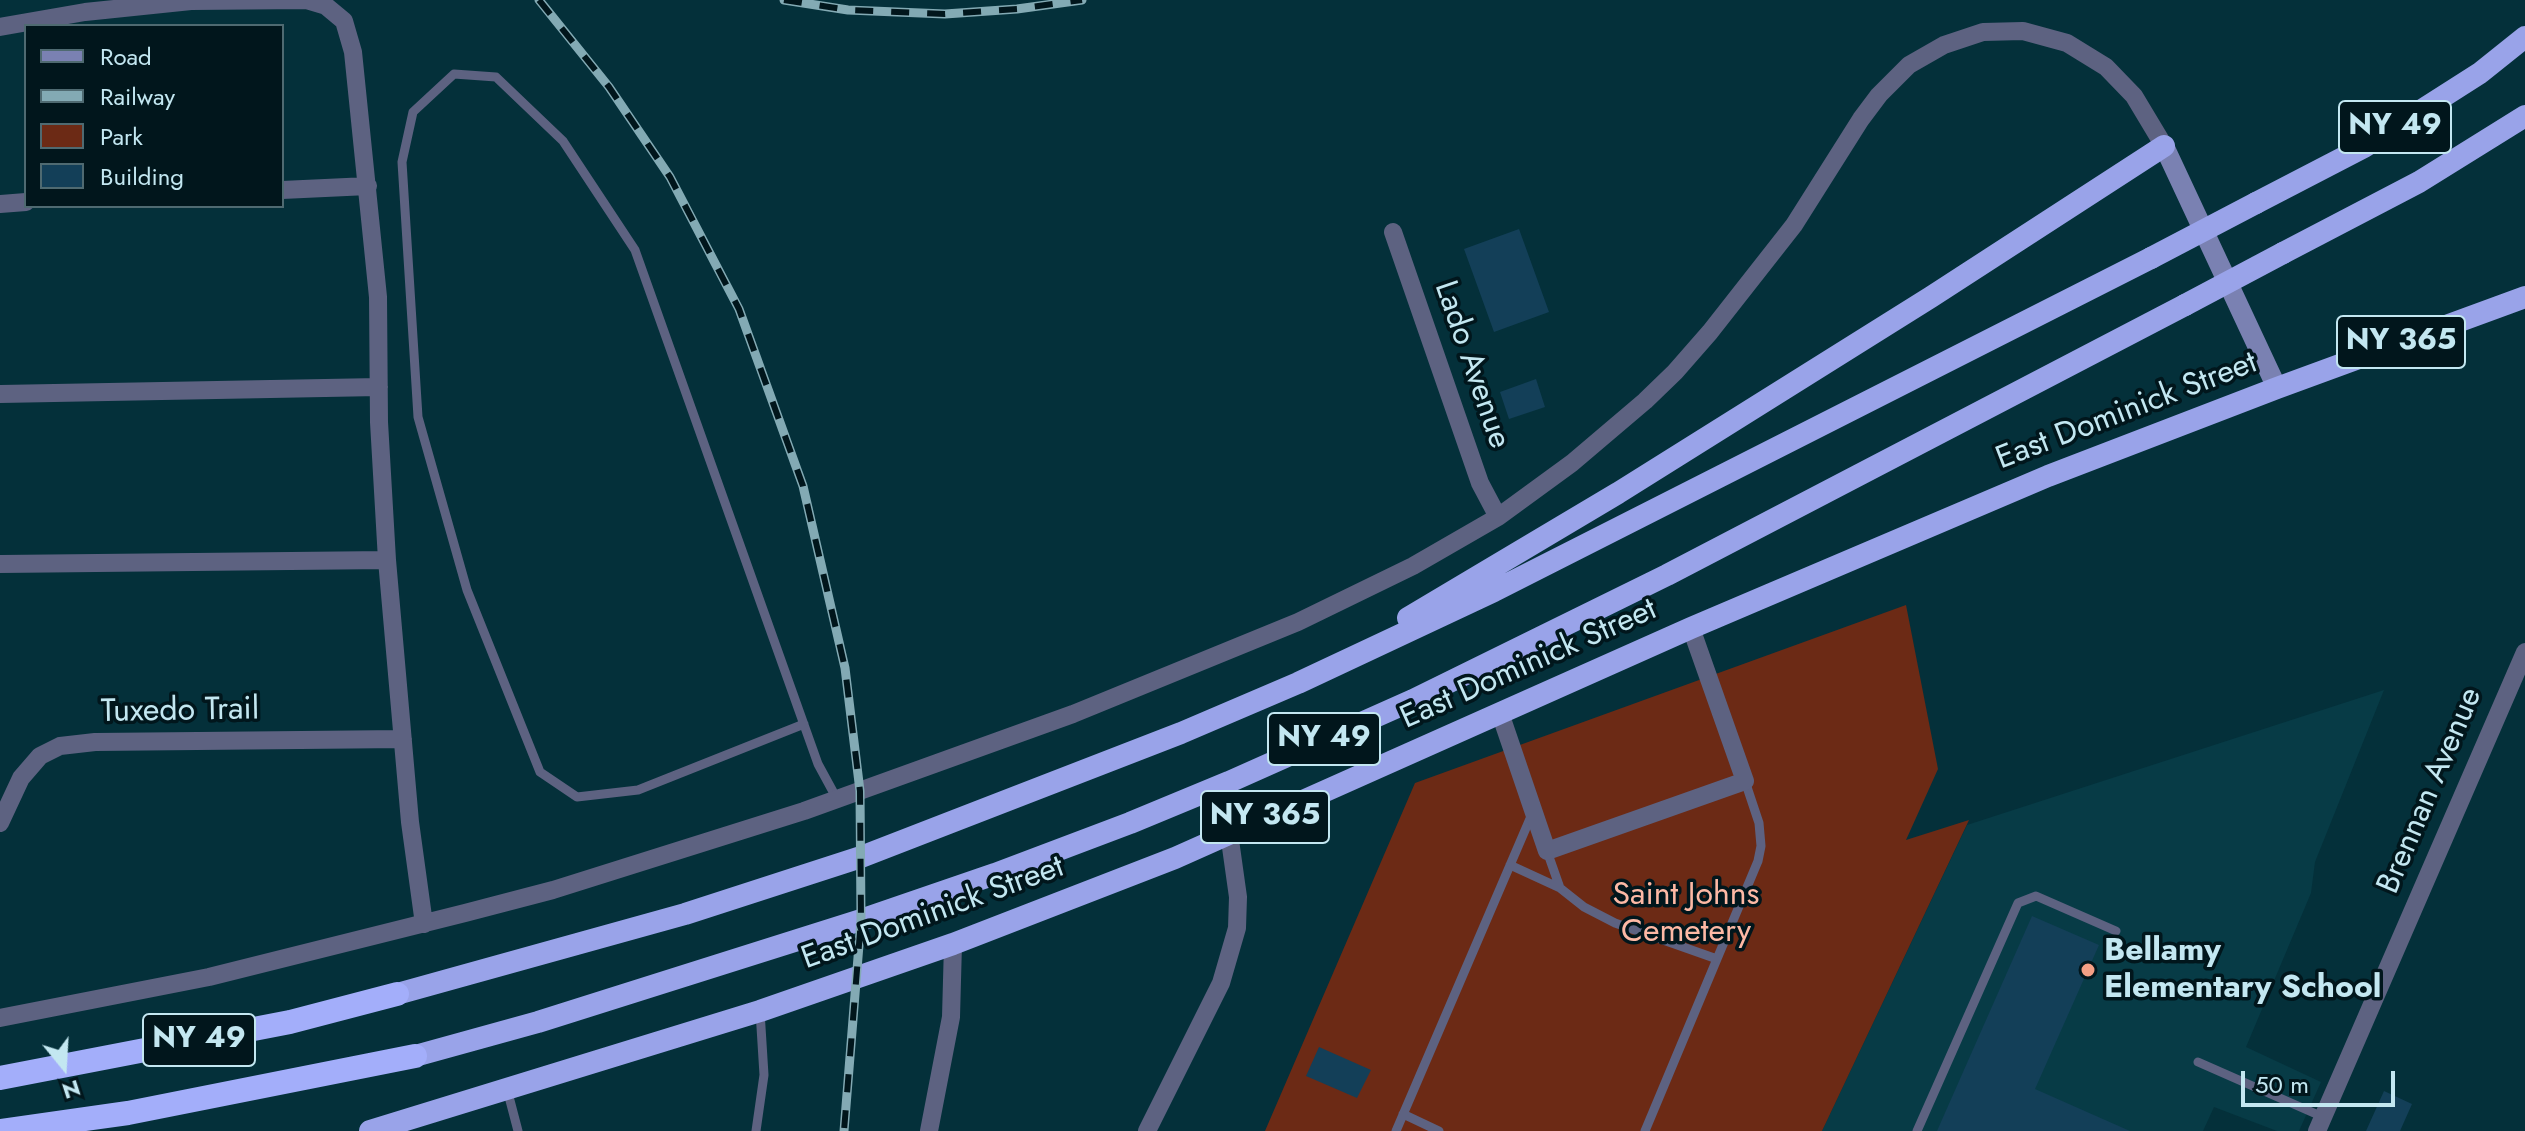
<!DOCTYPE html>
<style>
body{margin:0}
#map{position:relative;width:2525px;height:1131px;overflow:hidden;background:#04303a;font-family:Jost,sans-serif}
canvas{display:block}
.legend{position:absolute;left:24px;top:24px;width:260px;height:184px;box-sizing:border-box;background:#01161c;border:2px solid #4f6a71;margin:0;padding:10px 14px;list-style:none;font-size:24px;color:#c3e7f1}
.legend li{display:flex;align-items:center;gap:16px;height:40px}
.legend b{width:40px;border:2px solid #4f6a71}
.north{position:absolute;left:24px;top:1027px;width:80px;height:80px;-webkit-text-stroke:6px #01161c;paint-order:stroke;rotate:162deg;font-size:22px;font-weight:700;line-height:32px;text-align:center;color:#c3e7f1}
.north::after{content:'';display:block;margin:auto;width:28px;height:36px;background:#c3e7f1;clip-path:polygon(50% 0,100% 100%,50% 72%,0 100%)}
.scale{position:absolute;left:2241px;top:1071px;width:154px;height:36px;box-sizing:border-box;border:4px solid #c3e7f1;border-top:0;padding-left:10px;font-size:24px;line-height:28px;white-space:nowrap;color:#c3e7f1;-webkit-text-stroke:6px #01161c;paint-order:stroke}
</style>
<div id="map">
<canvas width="2525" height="1131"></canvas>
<ul class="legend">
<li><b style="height:10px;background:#7a81b2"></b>Road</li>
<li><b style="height:10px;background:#83aab4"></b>Railway</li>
<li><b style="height:22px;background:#6c2a15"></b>Park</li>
<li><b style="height:22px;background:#133f58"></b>Building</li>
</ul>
<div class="north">N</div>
<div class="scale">50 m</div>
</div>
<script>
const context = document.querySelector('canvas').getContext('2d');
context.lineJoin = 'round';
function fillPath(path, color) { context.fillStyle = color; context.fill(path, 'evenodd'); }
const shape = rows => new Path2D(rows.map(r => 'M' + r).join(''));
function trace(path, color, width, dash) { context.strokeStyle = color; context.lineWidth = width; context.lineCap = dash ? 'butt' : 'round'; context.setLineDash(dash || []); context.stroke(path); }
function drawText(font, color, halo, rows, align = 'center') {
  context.font = font + ' Jost,sans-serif'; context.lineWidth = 7; context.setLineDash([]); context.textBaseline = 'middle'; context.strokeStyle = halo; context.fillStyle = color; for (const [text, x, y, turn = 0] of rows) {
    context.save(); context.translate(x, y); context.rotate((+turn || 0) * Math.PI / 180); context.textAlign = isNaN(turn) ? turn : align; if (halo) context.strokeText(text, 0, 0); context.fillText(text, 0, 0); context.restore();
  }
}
fillPath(shape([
 [2384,690,2315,862,2311,893,2246,1047,2321,1082,2299,1131,2277,1131,2214,1107,2203,1131,1822,1131,1967,825]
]), '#073b46');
fillPath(shape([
 [1906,605,1938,769,1906,840,1969,820,1822,1131,1265,1131,1415,783]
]), '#6c2a15');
fillPath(shape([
 [1519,229,1549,312,1494,332,1464,249],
 [1536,379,1545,407,1509,419,1500,392],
 [2032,916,2099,945,2035,1089,2130,1131,1937,1131],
 [1319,1047,1371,1070,1357,1098,1306,1076],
 [2384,1091,2412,1104,2400,1131,2366,1131]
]), '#133f58');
trace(shape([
 [804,724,638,790,577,797,540,772,467,590,418,417,402,162,413,112,454,74,496,77,563,141,635,250,818,764,837,799],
 [1547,851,1560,888,1584,907,1615,923,1717,959],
 [1510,865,1560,888],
 [2198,1062,2323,1117],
 [507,1089,518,1131],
 [1403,1114,1439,1131],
 [756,1131,764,1075,760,1011],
 [1396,1131,1532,814],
 [1645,1131,1758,861,1761,846,1759,823,1745,781],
 [1917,1131,2018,903,2036,896,2116,931]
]), '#5d6281', 9);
trace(shape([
 [0,27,85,12,191,1,306,0,326,6,344,21,353,52,378,297,379,422,387,560,410,822,424,924],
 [282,190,368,186],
 [0,204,26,202],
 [1393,232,1480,483,1498,517],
 [0,394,379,387],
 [0,564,387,560],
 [1500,713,1547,851,1745,781,1691,628],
 [0,823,21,778,40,756,60,746,95,742,403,739],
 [0,1018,209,977,465,913,553,890,804,811,1073,714,1298,622,1413,566,1498,517,1572,463,1645,401,1675,372,1710,332,1794,225,1861,119,1879,95,1909,65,1944,45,1983,32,2023,31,2067,43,2106,67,2134,96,2164,146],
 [929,1131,951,1017,953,944],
 [1147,1131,1221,983,1237,928,1238,897,1229,833],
 [2317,1131,2525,652]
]), '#5d6281', 18);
trace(shape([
 [2164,146,2277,388]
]), '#7a81b2', 20);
trace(shape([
 [2256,203,2364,147,2480,73,2525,37],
 [2283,253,2419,182,2525,116],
 [1408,618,1618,493,1931,297,2164,146],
 [397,994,685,914,861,857,1181,733,1298,683,1494,591,2151,258],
 [415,1056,538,1022,861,920,995,874,1130,823,1229,782,1413,700,1667,575,2185,305],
 [370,1131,760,1011,953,944,1175,858,1691,628,2048,476,2277,388,2525,297]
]), '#99a3e9', 22);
trace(shape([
 [0,1078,290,1022,397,994],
 [0,1131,128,1113,415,1056]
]), '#a3aefa', 24);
const rail = shape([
 [539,0,609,87,670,177,739,309,803,486,845,668,860,791,861,920,844,1131],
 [784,0,848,10,945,14,1017,9,1082,0]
]);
trace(rail, '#83aab4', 9);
trace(rail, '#01161c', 6, [18]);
trace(shape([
 [2151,258,2256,203],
 [2185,305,2283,253]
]), '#99a3e9', 22);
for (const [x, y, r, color] of [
 [2088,970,8,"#f39f85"]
]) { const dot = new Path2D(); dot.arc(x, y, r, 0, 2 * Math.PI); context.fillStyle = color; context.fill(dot); trace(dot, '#01161c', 3); }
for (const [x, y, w] of [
 [2395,127,112],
 [2401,342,128],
 [1324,739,112],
 [1265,817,128],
 [199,1040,112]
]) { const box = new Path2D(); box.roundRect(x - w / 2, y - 26, w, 52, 6); context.fillStyle = '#01161c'; context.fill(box); trace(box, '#c3e7f1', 2); }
drawText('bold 30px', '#c3e7f1', null, [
 ["NY 49",2395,127],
 ["NY 365",2401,342],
 ["NY 49",1324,739],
 ["NY 365",1265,817],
 ["NY 49",199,1040]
]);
drawText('32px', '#c3e7f1', '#01161c', [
 ["Lado Avenue",1471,365,71],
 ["East Dominick Street",2127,412,-21],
 ["East Dominick Street",1529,665,-24],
 ["Tuxedo Trail",180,712,-1],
 ["Brennan Avenue",2431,791,-67],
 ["East Dominick Street",933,914,-20]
]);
drawText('32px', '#fdb9a5', '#01161c', [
 ["Saint Johns",1686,896],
 ["Cemetery",1686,933]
]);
drawText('bold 32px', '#c3e7f1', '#01161c', [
 ["Bellamy",2104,952],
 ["Elementary School",2104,989]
], 'left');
</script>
